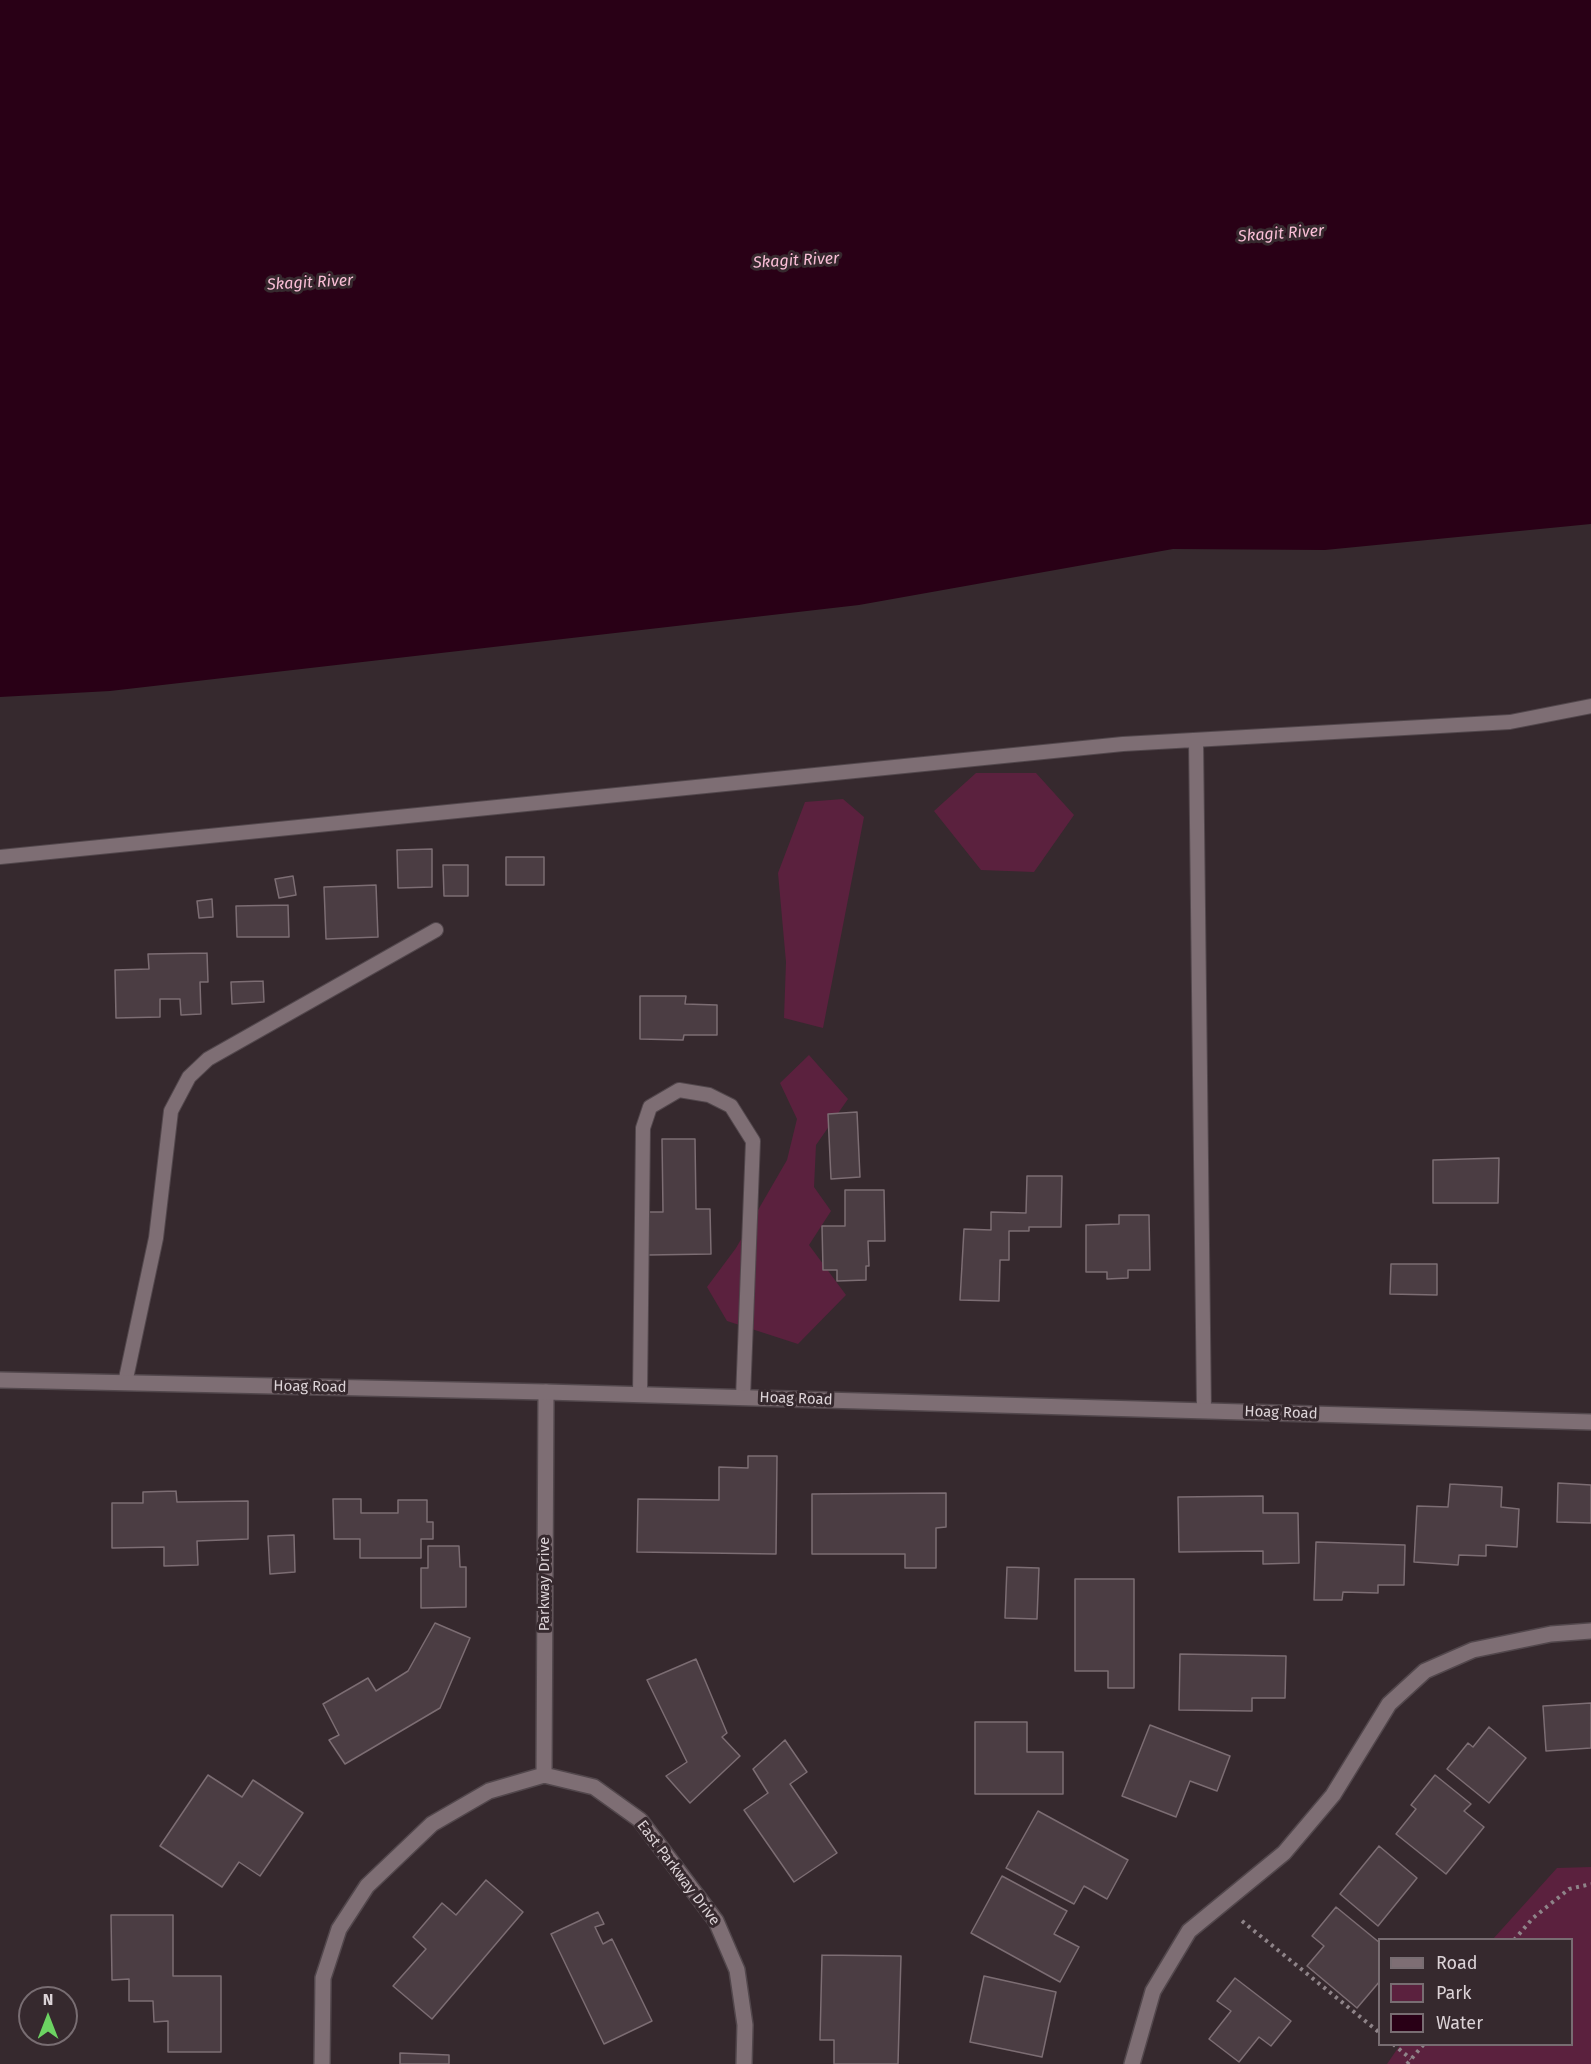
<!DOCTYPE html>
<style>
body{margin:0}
#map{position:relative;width:1591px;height:2064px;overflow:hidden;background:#36292e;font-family:"Fira Sans",sans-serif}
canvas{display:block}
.legend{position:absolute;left:1378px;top:1938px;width:195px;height:108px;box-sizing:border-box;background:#36292e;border:2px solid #786d72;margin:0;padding:8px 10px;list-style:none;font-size:18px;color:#dcd3d7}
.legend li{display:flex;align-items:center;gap:12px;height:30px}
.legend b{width:30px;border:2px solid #786d72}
.north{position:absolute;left:18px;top:1986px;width:60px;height:60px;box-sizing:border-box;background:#36292e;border:2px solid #786d72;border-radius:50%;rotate:0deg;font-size:16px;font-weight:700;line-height:24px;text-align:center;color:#dcd3d7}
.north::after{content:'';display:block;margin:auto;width:21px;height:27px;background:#6cd362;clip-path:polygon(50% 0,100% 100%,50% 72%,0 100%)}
</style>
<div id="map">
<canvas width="1591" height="2064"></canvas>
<ul class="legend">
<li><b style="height:8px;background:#7e6e74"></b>Road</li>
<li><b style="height:16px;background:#5b213e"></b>Park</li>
<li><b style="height:16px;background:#290016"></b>Water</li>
</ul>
<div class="north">N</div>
</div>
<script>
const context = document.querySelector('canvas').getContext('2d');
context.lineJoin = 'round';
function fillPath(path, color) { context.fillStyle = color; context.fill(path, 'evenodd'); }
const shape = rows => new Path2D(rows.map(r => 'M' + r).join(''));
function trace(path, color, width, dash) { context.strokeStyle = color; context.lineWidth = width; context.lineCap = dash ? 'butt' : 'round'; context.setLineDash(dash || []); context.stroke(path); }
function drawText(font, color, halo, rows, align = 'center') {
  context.font = font + ' "Fira Sans",sans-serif'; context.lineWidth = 6; context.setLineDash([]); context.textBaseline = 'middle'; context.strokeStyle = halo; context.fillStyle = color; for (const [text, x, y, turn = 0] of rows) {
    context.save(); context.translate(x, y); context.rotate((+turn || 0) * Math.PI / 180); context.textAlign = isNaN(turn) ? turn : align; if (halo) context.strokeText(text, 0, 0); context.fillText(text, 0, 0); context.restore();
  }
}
fillPath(shape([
 [976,773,1036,773,1074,815,1034,872,981,870,934,811],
 [843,799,864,817,823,1028,784,1018,786,962,778,873,805,802],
 [809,1055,848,1099,816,1145,814,1187,831,1211,809,1245,846,1295,798,1344,727,1321,707,1287,736,1248,787,1160,797,1119,780,1083],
 [1591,1867,1591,2064,1387,2064,1400,2045,1572,2044,1572,1940,1493,1939,1557,1868]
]), '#5b213e');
fillPath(shape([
 [0,0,1591,0,1591,524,1325,550,1173,549,859,605,110,691,0,697]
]), '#290016');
const building = shape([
 [432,849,432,887,398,888,397,850,432,849],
 [506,857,544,857,544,885,506,885,506,857],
 [443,865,468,865,468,896,444,896,443,865],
 [293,876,296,895,279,898,275,879,293,876],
 [376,885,378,937,326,939,324,887,376,885],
 [212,899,213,917,199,918,197,901,212,899],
 [288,905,289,937,237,937,236,906,288,905],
 [207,953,208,982,200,982,201,1014,181,1015,180,999,160,999,160,1017,116,1018,115,970,149,969,148,954,207,953],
 [263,981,264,1002,232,1004,231,982,263,981],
 [640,996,686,996,685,1004,717,1005,717,1035,684,1035,683,1040,640,1039,640,996],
 [857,1112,860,1177,831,1179,828,1114,857,1112],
 [662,1139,695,1139,696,1209,710,1209,711,1254,648,1255,648,1212,663,1212,662,1139],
 [1499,1158,1498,1203,1433,1203,1433,1160,1499,1158],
 [1027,1176,1062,1176,1061,1227,1029,1227,1029,1231,1009,1231,1009,1260,1000,1260,999,1301,960,1300,964,1229,991,1230,991,1212,1026,1213,1027,1176],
 [845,1190,884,1190,885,1241,868,1241,869,1266,866,1266,866,1280,837,1281,837,1270,823,1270,822,1226,845,1226,845,1190],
 [1119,1215,1149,1215,1150,1270,1128,1270,1128,1278,1107,1279,1107,1272,1086,1272,1086,1225,1119,1224,1119,1215],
 [1391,1264,1437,1264,1437,1295,1390,1294,1391,1264],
 [748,1456,777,1456,776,1554,637,1552,638,1499,719,1500,719,1467,748,1468,748,1456],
 [1558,1483,1591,1485,1591,1523,1557,1522,1558,1483],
 [1450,1484,1502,1487,1501,1507,1519,1509,1517,1547,1486,1545,1486,1556,1459,1555,1458,1565,1414,1562,1417,1506,1448,1507,1450,1484],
 [176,1491,177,1502,248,1501,248,1539,197,1541,198,1565,164,1566,164,1547,112,1548,112,1503,143,1503,143,1492,176,1491],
 [946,1493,946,1527,936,1528,936,1568,905,1568,905,1554,812,1554,812,1494,946,1493],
 [1263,1496,1263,1513,1298,1513,1299,1563,1263,1564,1263,1551,1179,1552,1178,1497,1263,1496],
 [333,1499,361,1499,361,1513,398,1513,398,1500,427,1500,427,1522,433,1522,433,1539,421,1539,421,1558,360,1558,360,1539,334,1539,333,1499],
 [294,1535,295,1572,270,1574,268,1536,294,1535],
 [1316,1542,1405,1545,1404,1585,1378,1585,1378,1593,1343,1592,1342,1600,1314,1600,1316,1542],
 [428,1546,459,1546,460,1567,466,1567,466,1607,421,1608,421,1568,428,1568,428,1546],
 [1007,1567,1039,1568,1037,1619,1005,1618,1007,1567],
 [1075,1579,1134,1579,1134,1688,1108,1688,1108,1671,1075,1671,1075,1579],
 [435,1623,470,1638,440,1708,345,1764,329,1740,339,1735,323,1704,368,1678,376,1691,408,1671,435,1623],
 [1180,1654,1286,1656,1285,1698,1252,1698,1252,1711,1179,1710,1180,1654],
 [696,1659,727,1733,722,1737,740,1756,690,1803,666,1776,687,1762,647,1680,696,1659],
 [1591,1703,1591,1748,1546,1751,1543,1706,1591,1703],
 [975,1722,1027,1722,1027,1752,1063,1752,1063,1794,975,1794,975,1722],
 [1150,1725,1230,1756,1217,1791,1190,1781,1176,1817,1122,1796,1150,1725],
 [1489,1727,1526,1758,1489,1803,1447,1769,1468,1743,1473,1747,1489,1727],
 [785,1740,807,1772,790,1784,837,1853,794,1882,744,1810,768,1793,753,1769,785,1740],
 [208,1775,242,1797,253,1780,303,1813,260,1876,239,1862,222,1887,160,1846,208,1775],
 [1435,1775,1471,1804,1464,1811,1484,1827,1446,1874,1396,1834,1416,1809,1411,1805,1435,1775],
 [1038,1811,1128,1860,1107,1899,1084,1886,1074,1904,1006,1868,1038,1811],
 [1379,1846,1417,1878,1378,1926,1340,1894,1379,1846],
 [1002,1876,1067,1911,1054,1934,1079,1947,1060,1982,971,1933,1002,1876],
 [486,1880,523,1912,432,2019,393,1986,426,1949,413,1937,442,1903,456,1915,486,1880],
 [1336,1907,1380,1943,1380,1981,1357,2008,1307,1966,1324,1946,1312,1936,1336,1907],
 [598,1912,604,1924,595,1927,603,1944,612,1939,652,2021,604,2044,551,1934,598,1912],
 [111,1915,173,1915,173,1976,221,1976,221,2052,168,2052,168,2021,154,2022,153,2001,129,2001,129,1979,112,1980,111,1915],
 [822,1955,901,1956,898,2064,834,2064,834,2040,820,2040,822,1955],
 [984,1976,1056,1992,1042,2057,970,2042,984,1976],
 [1235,1978,1291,2021,1271,2046,1259,2037,1239,2062,1209,2039,1231,2011,1217,2001,1235,1978],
 [400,2053,449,2055,449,2064,400,2064,400,2053]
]);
fillPath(building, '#4b3d43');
trace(building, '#7c6d73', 1.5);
const service = shape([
 [1196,740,1204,1411],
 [0,857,1123,744,1510,722,1591,706],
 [125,1383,156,1238,171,1111,189,1077,208,1059,436,930],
 [640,1395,643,1128,650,1107,679,1090,709,1095,731,1106,753,1141,743,1398]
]);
const minor = shape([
 [544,1775,546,1392],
 [322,2064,323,1978,339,1929,367,1886,432,1824,489,1791,544,1775,594,1787,640,1820,716,1921,737,1970,745,2025,744,2064],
 [1132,2064,1153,1991,1189,1931,1284,1853,1333,1795,1389,1704,1425,1671,1473,1650,1551,1634,1591,1631]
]);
const tertiary = shape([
 [0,1380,546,1392,1591,1422]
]);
trace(service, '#52474c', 16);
trace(minor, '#52474c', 18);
trace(tertiary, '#52474c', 18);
trace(shape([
 [1242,1921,1380,2033],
 [1514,1940,1533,1918,1569,1889,1591,1884],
 [1393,2044,1411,2059],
 [1407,2064,1424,2044]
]), '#8f8489', 4, [3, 4.5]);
trace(service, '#7e6e74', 14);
trace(minor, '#7e6e74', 15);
trace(tertiary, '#7e6e74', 15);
drawText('15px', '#dcd3d7', '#36292e', [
 ["Hoag Road",310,1387,1],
 ["Hoag Road",796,1399,2],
 ["Hoag Road",1281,1413,2],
 ["Parkway Drive",545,1584,-90],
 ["East Parkway Drive",678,1873,53]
]);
drawText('italic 16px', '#f9bed6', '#36292e', [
 ["Skagit River",1281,234,-4],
 ["Skagit River",796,261,-3],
 ["Skagit River",310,283,-3]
]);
</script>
